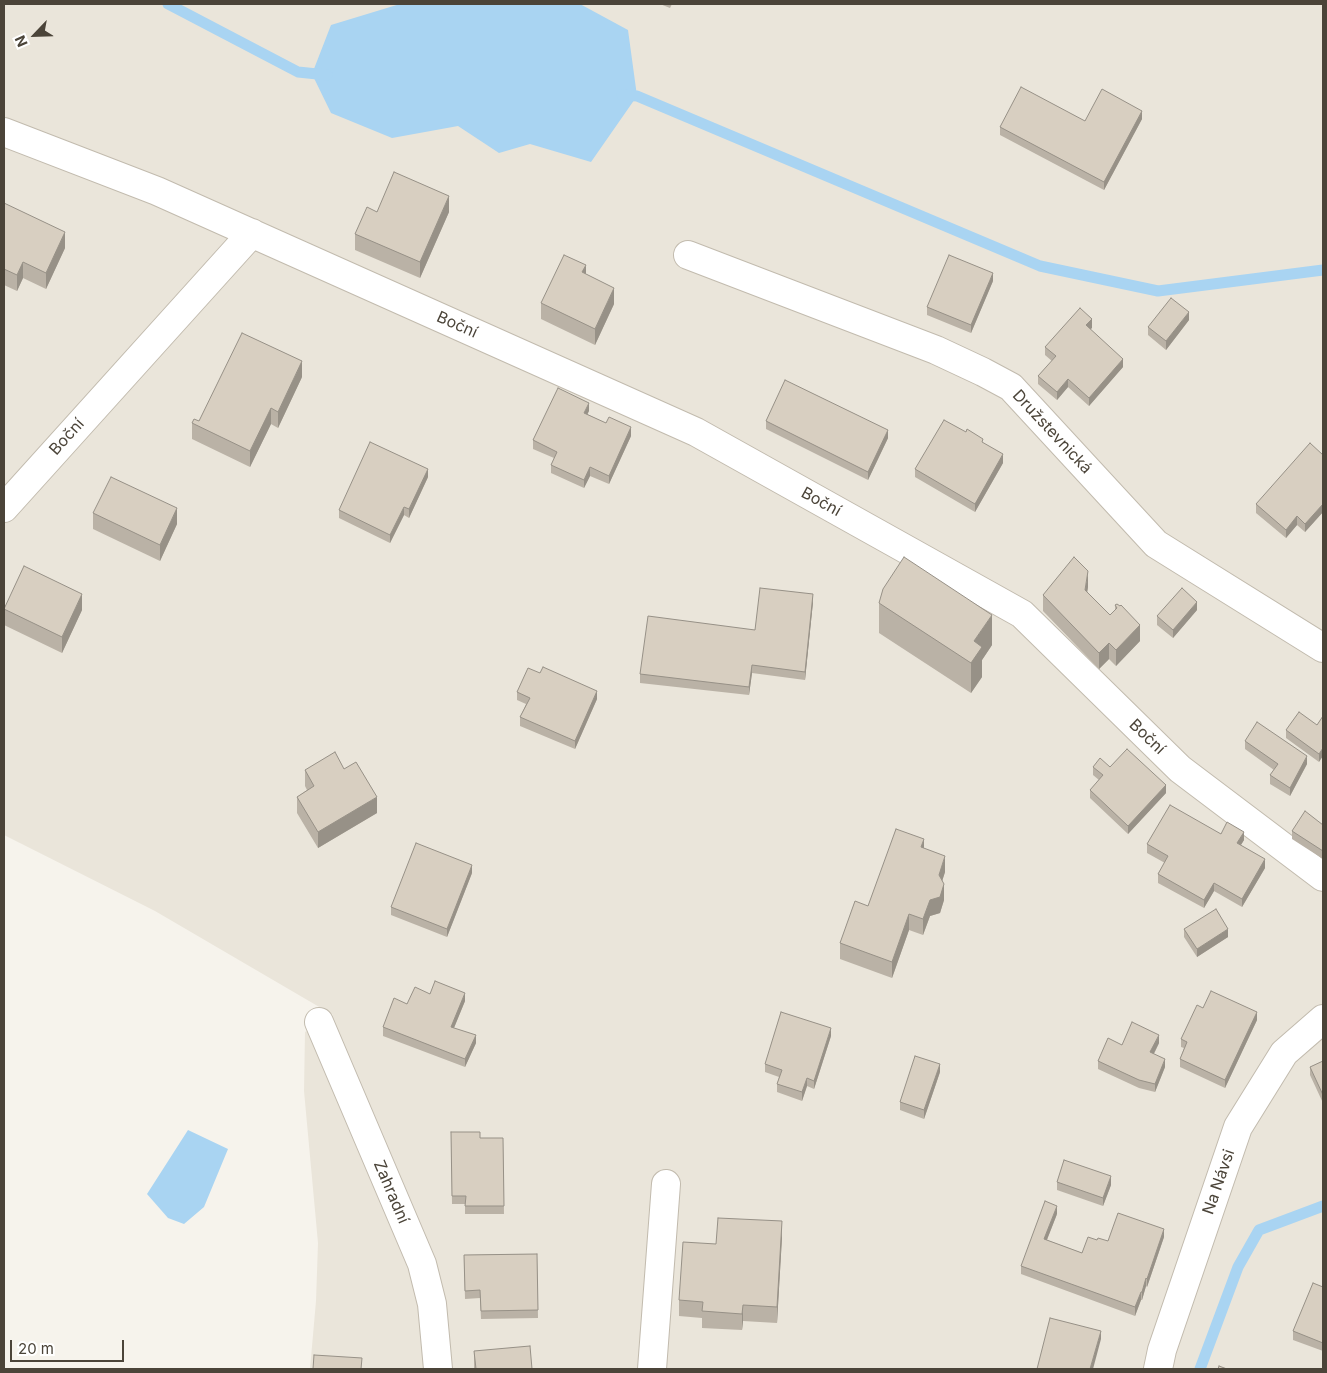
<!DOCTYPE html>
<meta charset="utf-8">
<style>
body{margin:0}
#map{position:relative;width:1327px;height:1373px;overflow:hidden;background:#f6f3ec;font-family:Inter,sans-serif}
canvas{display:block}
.frame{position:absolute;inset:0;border:5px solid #4b4439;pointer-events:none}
.north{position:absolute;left:10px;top:10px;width:50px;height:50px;-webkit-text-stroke:4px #fff;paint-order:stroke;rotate:246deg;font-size:14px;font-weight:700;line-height:20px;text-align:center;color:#4b4439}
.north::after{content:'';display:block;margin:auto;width:18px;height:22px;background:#4b4439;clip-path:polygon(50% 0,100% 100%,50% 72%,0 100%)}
.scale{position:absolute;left:10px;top:1340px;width:114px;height:22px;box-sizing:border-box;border:2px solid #4b4439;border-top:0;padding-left:6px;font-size:15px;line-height:18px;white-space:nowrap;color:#4b4439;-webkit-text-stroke:4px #fff;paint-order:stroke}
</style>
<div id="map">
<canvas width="1327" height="1373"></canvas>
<div class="frame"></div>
<div class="north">N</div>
<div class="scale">20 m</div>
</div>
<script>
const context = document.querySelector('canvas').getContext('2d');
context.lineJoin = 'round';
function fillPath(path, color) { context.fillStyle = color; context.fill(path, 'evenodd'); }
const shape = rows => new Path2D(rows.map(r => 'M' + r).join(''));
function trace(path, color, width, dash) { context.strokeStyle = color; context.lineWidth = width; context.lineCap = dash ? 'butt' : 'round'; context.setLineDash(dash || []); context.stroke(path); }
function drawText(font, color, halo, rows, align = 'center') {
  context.font = font + ' Inter,sans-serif'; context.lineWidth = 4; context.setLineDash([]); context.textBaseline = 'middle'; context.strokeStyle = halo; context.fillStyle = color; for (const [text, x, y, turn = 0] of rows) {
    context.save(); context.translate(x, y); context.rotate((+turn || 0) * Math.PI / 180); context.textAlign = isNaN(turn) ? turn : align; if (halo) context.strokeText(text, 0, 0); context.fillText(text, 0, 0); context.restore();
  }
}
fillPath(shape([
 [4,4,1323,4,1323,1369,310,1369,316,1301,318,1243,304,1091,305,1032,333,1015,155,911,4,835]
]), '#eae5da');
fillPath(shape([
 [400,4,580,4,628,30,637,96,591,162,530,144,499,153,458,126,392,138,331,113,312,74,331,25],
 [188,1130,228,1149,204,1207,184,1224,168,1218,147,1194]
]), '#a9d4f2');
trace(shape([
 [168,4,298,72,327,75],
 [622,95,637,96,1040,266,1158,291,1323,270],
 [1200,1369,1238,1267,1259,1230,1323,1206]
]), '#a9d4f2', 11);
const minor = shape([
 [4,132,157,191,696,432,1022,614,1180,769,1323,877],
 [688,255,936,350,983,372,1011,387,1156,544,1323,648],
 [4,508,252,233],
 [319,1022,422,1264,432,1304,438,1369],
 [652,1369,666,1184],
 [1158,1369,1162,1350,1238,1127,1284,1053,1323,1019]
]);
trace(minor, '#c2bbae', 30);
trace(minor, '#fff', 28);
fillPath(shape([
 [660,4,672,4,670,8],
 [1142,119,1104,190,1000,135,1000,127,1085,121],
 [4,204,65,248,46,289,23,278,17,291,4,285],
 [377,212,449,212,420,278,355,250,355,234],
 [993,281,971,333,927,315,927,307],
 [541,303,614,304,595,345,541,319],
 [1189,320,1166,350,1148,335,1148,327],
 [1092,328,1090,329,1123,367,1089,406,1068,387,1057,400,1038,384,1038,376,1052,361,1045,355,1045,347],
 [302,377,278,428,271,424,250,467,192,439,192,423,199,421],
 [589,411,587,414,631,436,609,484,590,476,584,488,551,473,551,465,554,458,533,449,533,440],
 [766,421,888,438,868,480,766,429],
 [983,443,1003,463,975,512,915,477,915,469],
 [1323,455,1323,512,1305,532,1297,525,1286,538,1256,513,1256,504],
 [428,477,409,518,404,515,390,543,339,518,339,510],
 [93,513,177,524,160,561,93,529],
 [1088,587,1087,592,1110,615,1115,610,1115,605,1117,604,1140,641,1116,666,1109,659,1099,669,1043,611,1043,595],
 [813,602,805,680,752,673,749,695,640,683,640,674,755,630],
 [879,603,992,645,982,660,982,677,971,693,879,633],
 [4,608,82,610,62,653,4,625],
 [1197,610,1173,638,1157,625,1157,616],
 [540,673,597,699,575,749,520,726,520,717,526,704,517,700,517,692],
 [1323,716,1319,762,1286,738,1286,730,1317,725],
 [1245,741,1307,764,1290,796,1270,784,1270,775,1274,770,1245,749],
 [1093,767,1110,767,1166,793,1128,834,1090,798,1090,790,1099,780,1093,775],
 [344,769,377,813,318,848,297,813,297,797,307,790,305,786,305,770],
 [1323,825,1323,859,1292,839,1292,831],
 [1221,834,1244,840,1241,845,1265,868,1242,907,1214,891,1204,908,1158,883,1158,874,1165,863,1147,853,1147,844],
 [924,848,945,872,942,881,944,900,940,913,930,916,923,935,909,930,892,978,840,959,840,943,868,906],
 [472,873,447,937,391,915,391,907],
 [1184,929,1228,937,1197,957,1184,937],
 [430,994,465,1001,454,1028,476,1043,465,1067,383,1036,383,1027,407,1004],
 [1203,1008,1257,1020,1225,1088,1180,1067,1180,1059,1184,1048,1181,1047,1181,1039],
 [831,1036,814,1089,807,1086,802,1101,777,1092,777,1084,779,1077,765,1072,765,1064],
 [1159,1043,1154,1054,1165,1067,1155,1092,1139,1088,1098,1069,1098,1061,1122,1045],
 [1323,1061,1323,1103,1310,1075,1310,1067],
 [940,1072,924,1119,900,1110,900,1102],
 [451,1132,480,1138,503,1138,504,1214,465,1214,465,1204,452,1204],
 [1057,1182,1111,1185,1103,1206,1057,1190],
 [1057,1214,1047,1240,1082,1253,1097,1240,1108,1241,1164,1237,1147,1287,1146,1286,1142,1300,1141,1300,1135,1316,1021,1274,1021,1266],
 [782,1237,777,1323,743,1321,742,1330,702,1328,702,1318,679,1316,679,1300,716,1244],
 [537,1254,538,1318,481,1319,480,1298,465,1299,464,1255],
 [1323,1287,1323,1351,1293,1340,1293,1331],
 [474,1351,532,1369,474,1369]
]), '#bab2a6');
fillPath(shape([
 [1142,111,1142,119,1104,190,1104,182],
 [449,196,449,212,420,278,420,262],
 [65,232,65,248,46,289,46,273],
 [23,262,23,278,17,291,17,275],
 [586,265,586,281,582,272],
 [993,273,993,281,971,333,971,325],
 [614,288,614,304,595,345,595,329],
 [1189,312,1189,320,1166,350,1166,341],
 [1092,319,1092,328,1086,334,1086,325],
 [1123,359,1123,367,1089,406,1089,398],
 [302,361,302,377,278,428,278,412],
 [1068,379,1068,387,1057,400,1057,392],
 [589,403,589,411,584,421,584,413],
 [271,408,271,424,250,467,250,451],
 [631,427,631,436,609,484,609,476],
 [888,430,888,438,868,480,868,472],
 [1003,454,1003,463,975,512,975,504],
 [590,467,590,476,584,488,584,480],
 [428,469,428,477,409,518,409,509],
 [1323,504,1323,512,1305,532,1305,524],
 [404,507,404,515,390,543,390,535],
 [177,508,177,524,160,561,160,545],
 [1297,516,1297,525,1286,538,1286,530],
 [1088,571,1088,587,1085,606,1085,590],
 [82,594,82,610,62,653,62,637],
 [813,594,813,602,805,680,805,672],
 [1197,602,1197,610,1173,638,1173,630],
 [992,615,992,645,982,660,982,677,971,693,971,663,974,641],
 [1140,625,1140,641,1116,666,1116,650],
 [1109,643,1109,659,1099,669,1099,653],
 [752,665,752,673,749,695,749,687],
 [597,691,597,699,575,749,575,741],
 [1323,748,1323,756,1319,762,1319,754],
 [1307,756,1307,764,1290,796,1290,788],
 [1166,785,1166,793,1128,834,1128,826],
 [377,797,377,813,318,848,318,832],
 [1244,832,1244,840,1237,851,1237,843],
 [924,839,924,855,921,847],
 [945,856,945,872,939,891,939,875],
 [1265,859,1265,868,1242,907,1242,899],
 [472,865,472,873,447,937,447,929],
 [1214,883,1214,891,1204,908,1204,900],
 [944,884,944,900,940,913,930,916,923,935,923,919,930,900],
 [909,914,909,930,892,978,892,962],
 [1228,929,1228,937,1197,957,1197,949],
 [465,993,465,1001,451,1035,451,1027],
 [1257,1012,1257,1020,1225,1088,1225,1080],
 [831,1028,831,1036,814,1089,814,1081],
 [476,1035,476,1043,465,1067,465,1059],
 [1159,1035,1159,1043,1150,1061,1150,1052],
 [1165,1059,1165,1067,1155,1092,1155,1084],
 [940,1064,940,1072,924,1119,924,1110],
 [807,1078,807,1086,802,1101,802,1092],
 [1111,1176,1111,1185,1103,1206,1103,1198],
 [1057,1206,1057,1214,1044,1247,1044,1239],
 [782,1221,782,1237,777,1323,777,1307],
 [1164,1229,1164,1237,1147,1287,1147,1279],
 [1146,1278,1146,1286,1142,1300,1142,1292],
 [1141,1292,1141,1300,1135,1316,1135,1307],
 [743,1305,743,1321,742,1330,742,1314],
 [1101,1331,1101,1339,1093,1369,1090,1369]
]), '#979187');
const building = shape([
 [1021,87,1085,121,1102,89,1142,111,1104,182,1000,127,1021,87],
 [394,172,449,196,420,262,355,234,367,207,377,212,394,172],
 [4,203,65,232,46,273,23,262,17,275,4,269,4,203],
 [564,255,586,265,582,272,614,288,595,329,541,303,564,255],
 [949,255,993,273,971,325,927,307,949,255],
 [1171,298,1189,312,1166,341,1148,327,1171,298],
 [1080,308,1092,319,1086,325,1123,359,1089,398,1068,379,1057,392,1038,376,1056,356,1045,347,1080,308],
 [242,333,302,361,278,412,271,408,250,451,192,423,194,419,199,421,242,333],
 [785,380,888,430,868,472,766,421,785,380],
 [558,388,589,403,584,413,606,423,609,417,631,427,609,476,590,467,584,480,551,465,557,452,533,440,558,388],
 [944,420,966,432,967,429,983,439,982,442,1003,454,975,504,915,469,944,420],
 [370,442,428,469,409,509,404,507,390,535,339,510,370,442],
 [1310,443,1323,455,1323,504,1305,524,1297,516,1286,530,1256,504,1310,443],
 [111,477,177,508,160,545,93,513,111,477],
 [904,557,992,615,974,641,982,647,971,663,879,603,883,589,904,557],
 [1074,557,1088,571,1085,590,1110,615,1117,608,1115,605,1117,604,1120,606,1121,605,1140,625,1116,650,1109,643,1099,653,1043,595,1074,557],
 [24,566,82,594,62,637,4,609,24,566],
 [760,588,813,594,805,672,752,665,749,687,640,674,648,616,755,630,760,588],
 [1182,588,1197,602,1173,630,1157,616,1182,588],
 [543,667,597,691,575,741,520,717,530,698,517,692,528,668,540,673,543,667],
 [1299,712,1317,725,1323,716,1323,748,1319,754,1286,730,1299,712],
 [1257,722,1307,756,1290,788,1270,775,1278,764,1245,741,1257,722],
 [1127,749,1166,785,1128,826,1090,790,1103,775,1093,767,1100,758,1110,767,1127,749],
 [335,752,344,769,356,762,377,797,318,832,297,797,314,786,305,770,335,752],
 [1170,805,1221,834,1227,822,1244,832,1237,843,1265,859,1242,899,1214,883,1204,900,1158,874,1168,856,1147,844,1170,805],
 [1305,811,1323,825,1323,851,1292,831,1305,811],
 [896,829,924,839,921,847,945,856,939,875,944,884,940,897,930,900,923,919,909,914,892,962,840,943,855,901,868,906,896,829],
 [416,843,472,865,447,929,391,907,416,843],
 [1216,909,1228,929,1197,949,1184,929,1216,909],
 [435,981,465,993,451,1027,476,1035,465,1059,383,1027,394,998,407,1004,415,987,430,994,435,981],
 [1211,991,1257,1012,1225,1080,1180,1059,1187,1042,1181,1039,1197,1005,1203,1008,1211,991],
 [781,1012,831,1028,814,1081,807,1078,802,1092,777,1084,782,1070,765,1064,781,1012],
 [1132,1022,1159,1035,1150,1052,1165,1059,1155,1084,1139,1080,1098,1061,1108,1038,1122,1045,1132,1022],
 [915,1056,940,1064,924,1110,900,1102,915,1056],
 [1323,1061,1323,1095,1310,1067,1323,1061],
 [451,1132,480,1132,480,1138,503,1138,504,1206,465,1206,466,1196,452,1196,451,1132],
 [1064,1160,1111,1176,1103,1198,1057,1182,1064,1160],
 [1045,1201,1057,1206,1044,1239,1082,1253,1088,1237,1097,1240,1098,1238,1108,1241,1118,1213,1164,1229,1147,1279,1146,1278,1142,1292,1141,1292,1135,1307,1021,1266,1045,1201],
 [718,1218,782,1221,777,1307,743,1305,742,1314,702,1311,703,1302,679,1300,683,1242,716,1244,718,1218],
 [537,1254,538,1310,481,1311,480,1290,465,1291,464,1255,537,1254],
 [1313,1283,1323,1287,1323,1343,1293,1331,1313,1283],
 [1050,1318,1101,1331,1090,1369,1037,1369,1050,1318],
 [530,1346,532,1369,476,1369,474,1351,530,1346],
 [314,1355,362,1358,361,1369,313,1369,314,1355],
 [1219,1366,1227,1369,1218,1369,1219,1366]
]);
fillPath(building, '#d8cfc1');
trace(building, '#979187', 1);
drawText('16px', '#4b4439', '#fff', [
 ["Boční",457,325,24],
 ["Družstevnická",1052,432,47],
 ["Boční",67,437,-48],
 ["Boční",821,502,29],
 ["Boční",1147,737,44],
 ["Na Návsi",1219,1182,-71],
 ["Zahradní",391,1192,67]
]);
</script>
